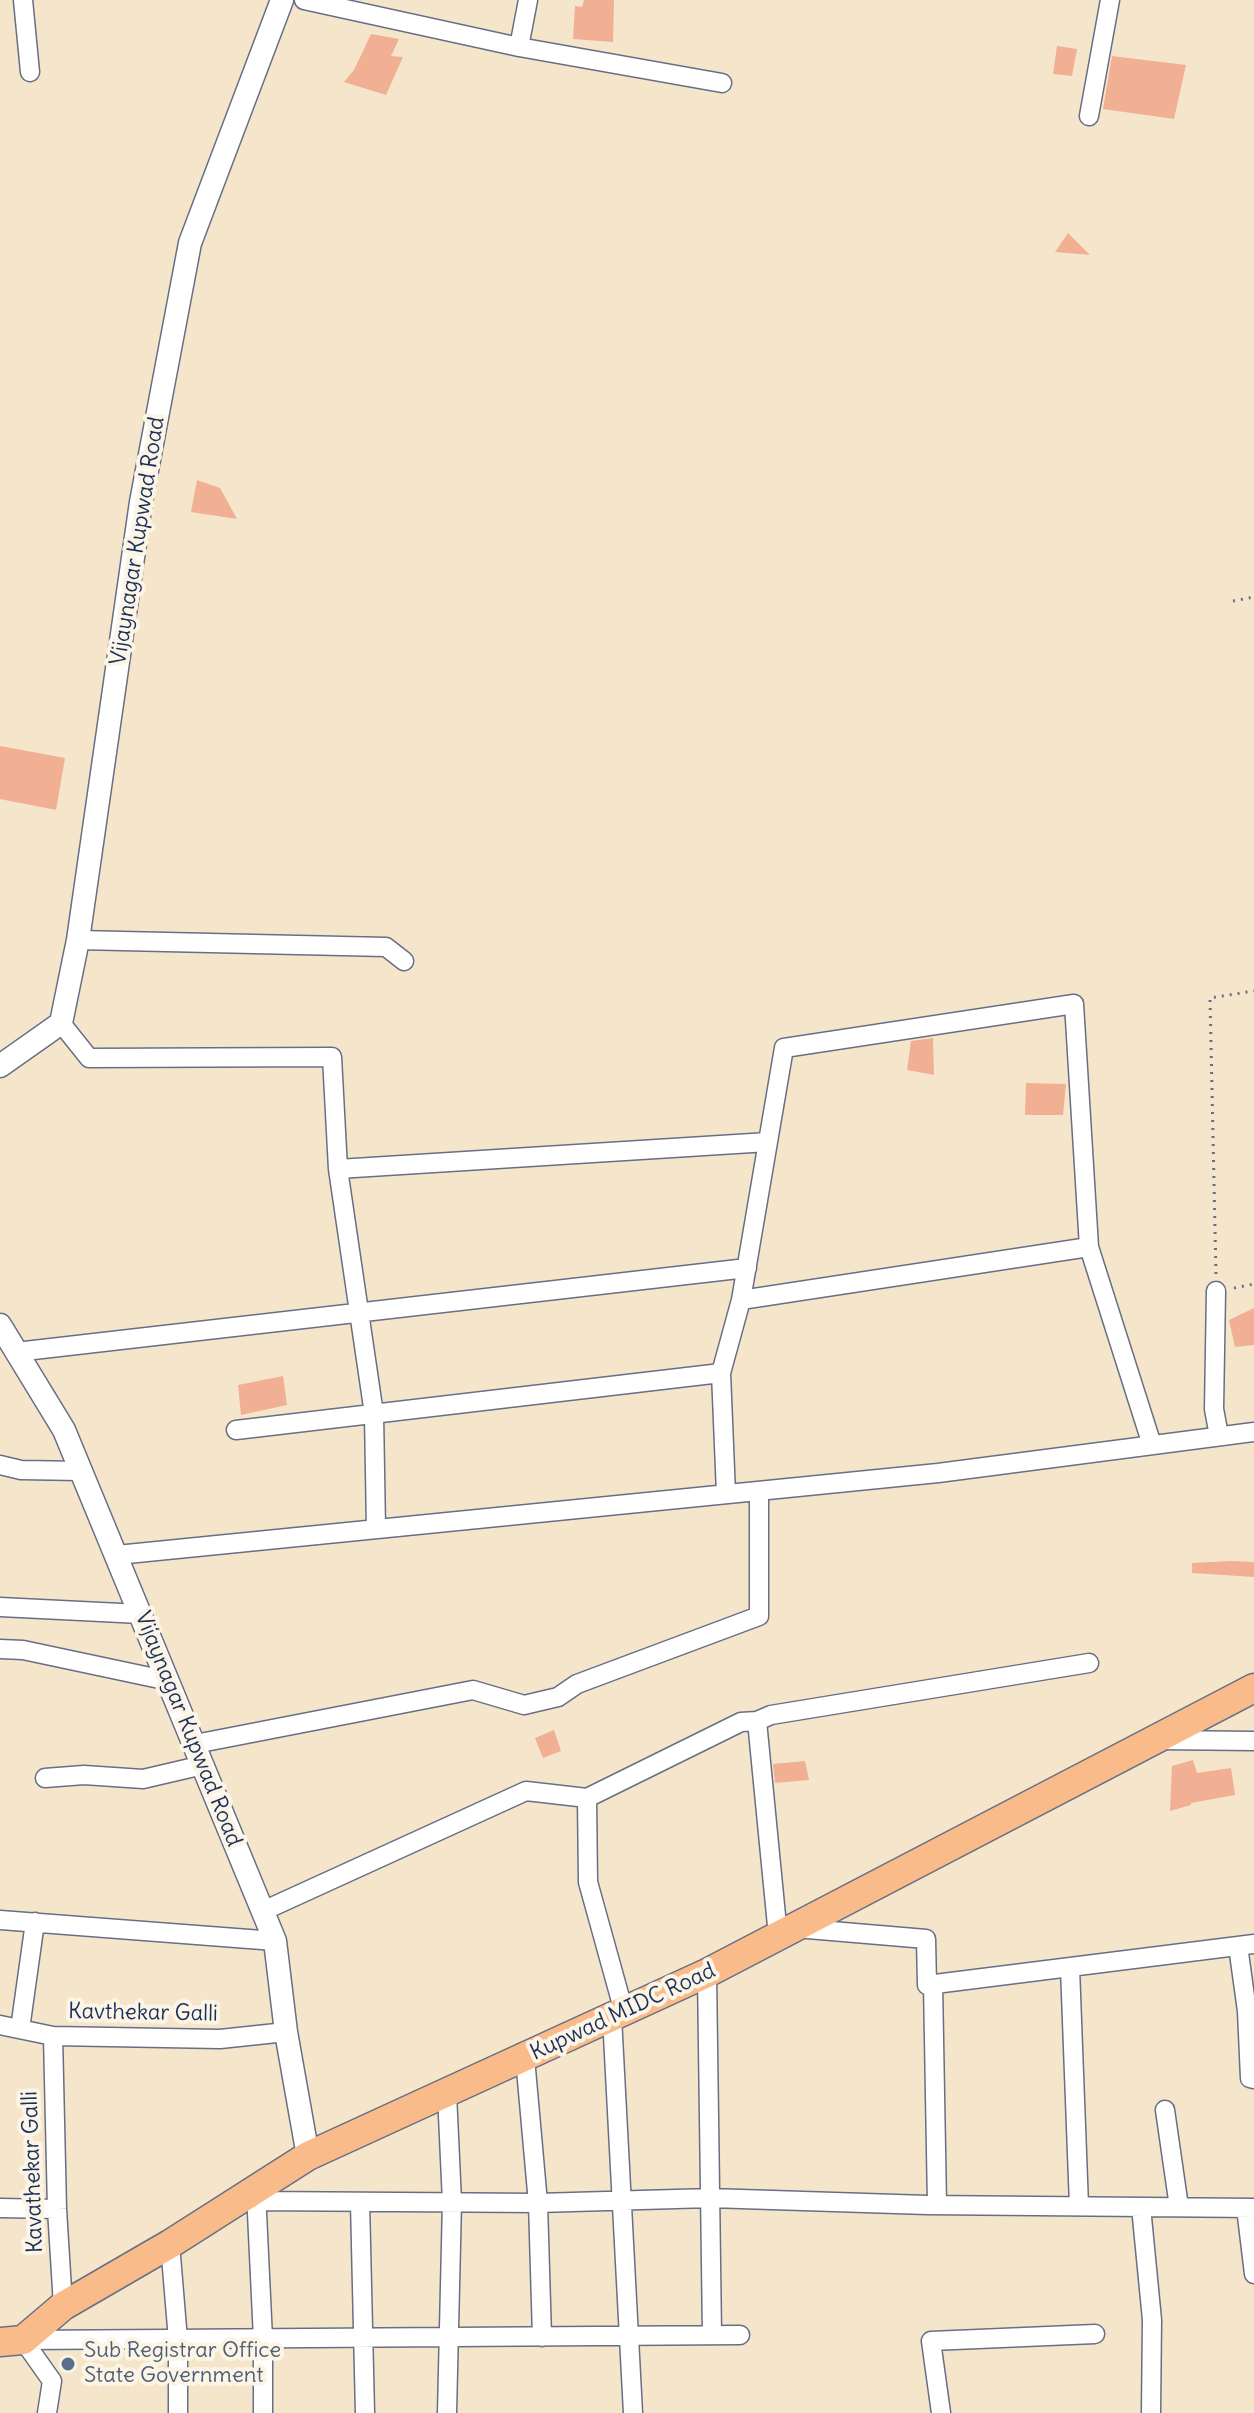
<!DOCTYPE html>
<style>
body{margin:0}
canvas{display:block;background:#f5e6cb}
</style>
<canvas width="1254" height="2413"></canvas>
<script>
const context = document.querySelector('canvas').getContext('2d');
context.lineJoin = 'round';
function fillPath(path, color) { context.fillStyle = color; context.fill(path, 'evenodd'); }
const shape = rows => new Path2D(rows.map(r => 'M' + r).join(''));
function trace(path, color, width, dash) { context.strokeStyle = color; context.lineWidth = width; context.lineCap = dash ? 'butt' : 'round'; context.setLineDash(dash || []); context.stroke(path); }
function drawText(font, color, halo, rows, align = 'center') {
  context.font = font + ' Delius,sans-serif'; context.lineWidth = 8; context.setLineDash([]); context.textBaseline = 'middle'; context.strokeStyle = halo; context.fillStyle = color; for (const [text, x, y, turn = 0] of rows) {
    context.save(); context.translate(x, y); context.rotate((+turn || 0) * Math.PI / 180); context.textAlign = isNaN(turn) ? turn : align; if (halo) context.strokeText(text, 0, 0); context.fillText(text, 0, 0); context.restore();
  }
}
fillPath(shape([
 [584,0,614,0,613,42,573,39,575,6,582,7],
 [371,34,399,39,391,56,403,57,386,95,344,82,354,70],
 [1057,46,1077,49,1072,76,1053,74],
 [1112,56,1186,65,1174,119,1103,109],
 [1068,233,1090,255,1055,252],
 [197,480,220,488,237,519,191,512],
 [0,746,65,758,56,810,0,799],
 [933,1038,934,1075,907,1070,911,1041],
 [1026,1083,1066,1084,1063,1115,1025,1115],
 [1254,1308,1254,1345,1235,1347,1229,1320],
 [283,1376,287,1405,241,1415,238,1385],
 [1231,1561,1254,1562,1254,1577,1192,1573,1192,1563],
 [554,1730,561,1751,543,1758,535,1738],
 [1193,1760,1197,1773,1231,1768,1235,1795,1191,1803,1191,1805,1170,1811,1172,1766],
 [805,1761,809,1780,775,1783,773,1764]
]), '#f1af94');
const minor = shape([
 [23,0,30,72],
 [304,0,519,47,528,0],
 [519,47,722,83],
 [1089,116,1110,0],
 [78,940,386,947,404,961],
 [61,1023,89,1058,332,1057,338,1169,374,1414,376,1529],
 [338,1169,768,1142],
 [1216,1291,1214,1409,1219,1436],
 [741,1300,784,1048,1074,1004,1089,1247],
 [16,1352,747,1268],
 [721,1373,741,1300,1089,1247,1152,1445],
 [236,1430,721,1373,726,1494],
 [0,1465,21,1470,81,1471],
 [117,1555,938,1473,1254,1432],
 [0,1607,141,1614],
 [0,1649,23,1650,169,1681],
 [757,1721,778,1936],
 [1159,1740,1254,1741],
 [195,1744,473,1690,524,1705,558,1697,577,1684,759,1616,759,1491],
 [45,1778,84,1775,143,1779,203,1765],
 [587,1798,741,1722,757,1721,771,1715,1089,1663],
 [263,1911,526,1791,587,1798,588,1882,624,2012],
 [0,1920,275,1941],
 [796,1928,926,1939,927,1985,1254,1944],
 [1238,1946,1247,2011,1254,2011],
 [1070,1968,1079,2206],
 [707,1973,712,2335],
 [933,1984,937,2205],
 [1247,2011,1250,2078,1254,2079],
 [612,2017,633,2413],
 [0,2025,53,2036,220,2039,286,2032],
 [20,2029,35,1922],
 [53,2036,57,2209,63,2306],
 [525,2058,538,2203,542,2337],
 [447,2094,452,2202,447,2413],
 [1165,2110,1179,2207],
 [256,2192,263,2339,263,2413],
 [257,2201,538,2203,710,2198,927,2205,1254,2208],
 [360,2202,365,2413],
 [1141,2207,1152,2320,1151,2413],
 [0,2208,57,2209],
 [1246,2208,1254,2274],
 [170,2244,178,2340,178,2413],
 [23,2340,740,2335],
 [23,2340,52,2381,47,2413],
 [941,2413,931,2341,1095,2334]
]);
const tertiary = shape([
 [0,1066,61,1023,78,940,141,502,190,243,282,0],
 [0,1325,64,1430,275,1941,286,2032,308,2156]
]);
const primary = shape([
 [0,2342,23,2340,63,2306,170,2244,308,2156,707,1973,1254,1688]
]);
trace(minor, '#676f84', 21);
trace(tertiary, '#676f84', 25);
trace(primary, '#676f84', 31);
trace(shape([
 [1233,601,1254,597],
 [1216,1274,1210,998,1254,991],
 [1234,1288,1254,1284]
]), '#676f84', 3, [2, 6]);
trace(minor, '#fff', 18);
trace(tertiary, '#fff', 22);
trace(primary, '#fabb8b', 28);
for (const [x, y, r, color] of [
 [68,2364,8,"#5c6f8a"]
]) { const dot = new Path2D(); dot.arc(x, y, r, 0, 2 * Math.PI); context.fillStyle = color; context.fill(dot); trace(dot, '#fcf5e5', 3); }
drawText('22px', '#1b2f5e', '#fcf5e5', [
 ["Vijaynagar Kupwad Road",138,541,-81],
 ["Vijaynagar Kupwad Road",188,1729,68],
 ["Kupwad MIDC Road",623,2012,-25],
 ["Kavthekar Galli",143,2013,1],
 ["Kavathekar Galli",33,2172,-92]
]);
drawText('22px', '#4e5e75', '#fcf5e5', [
 ["Sub Registrar Office",84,2351],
 ["State Government",84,2376]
], 'left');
</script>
